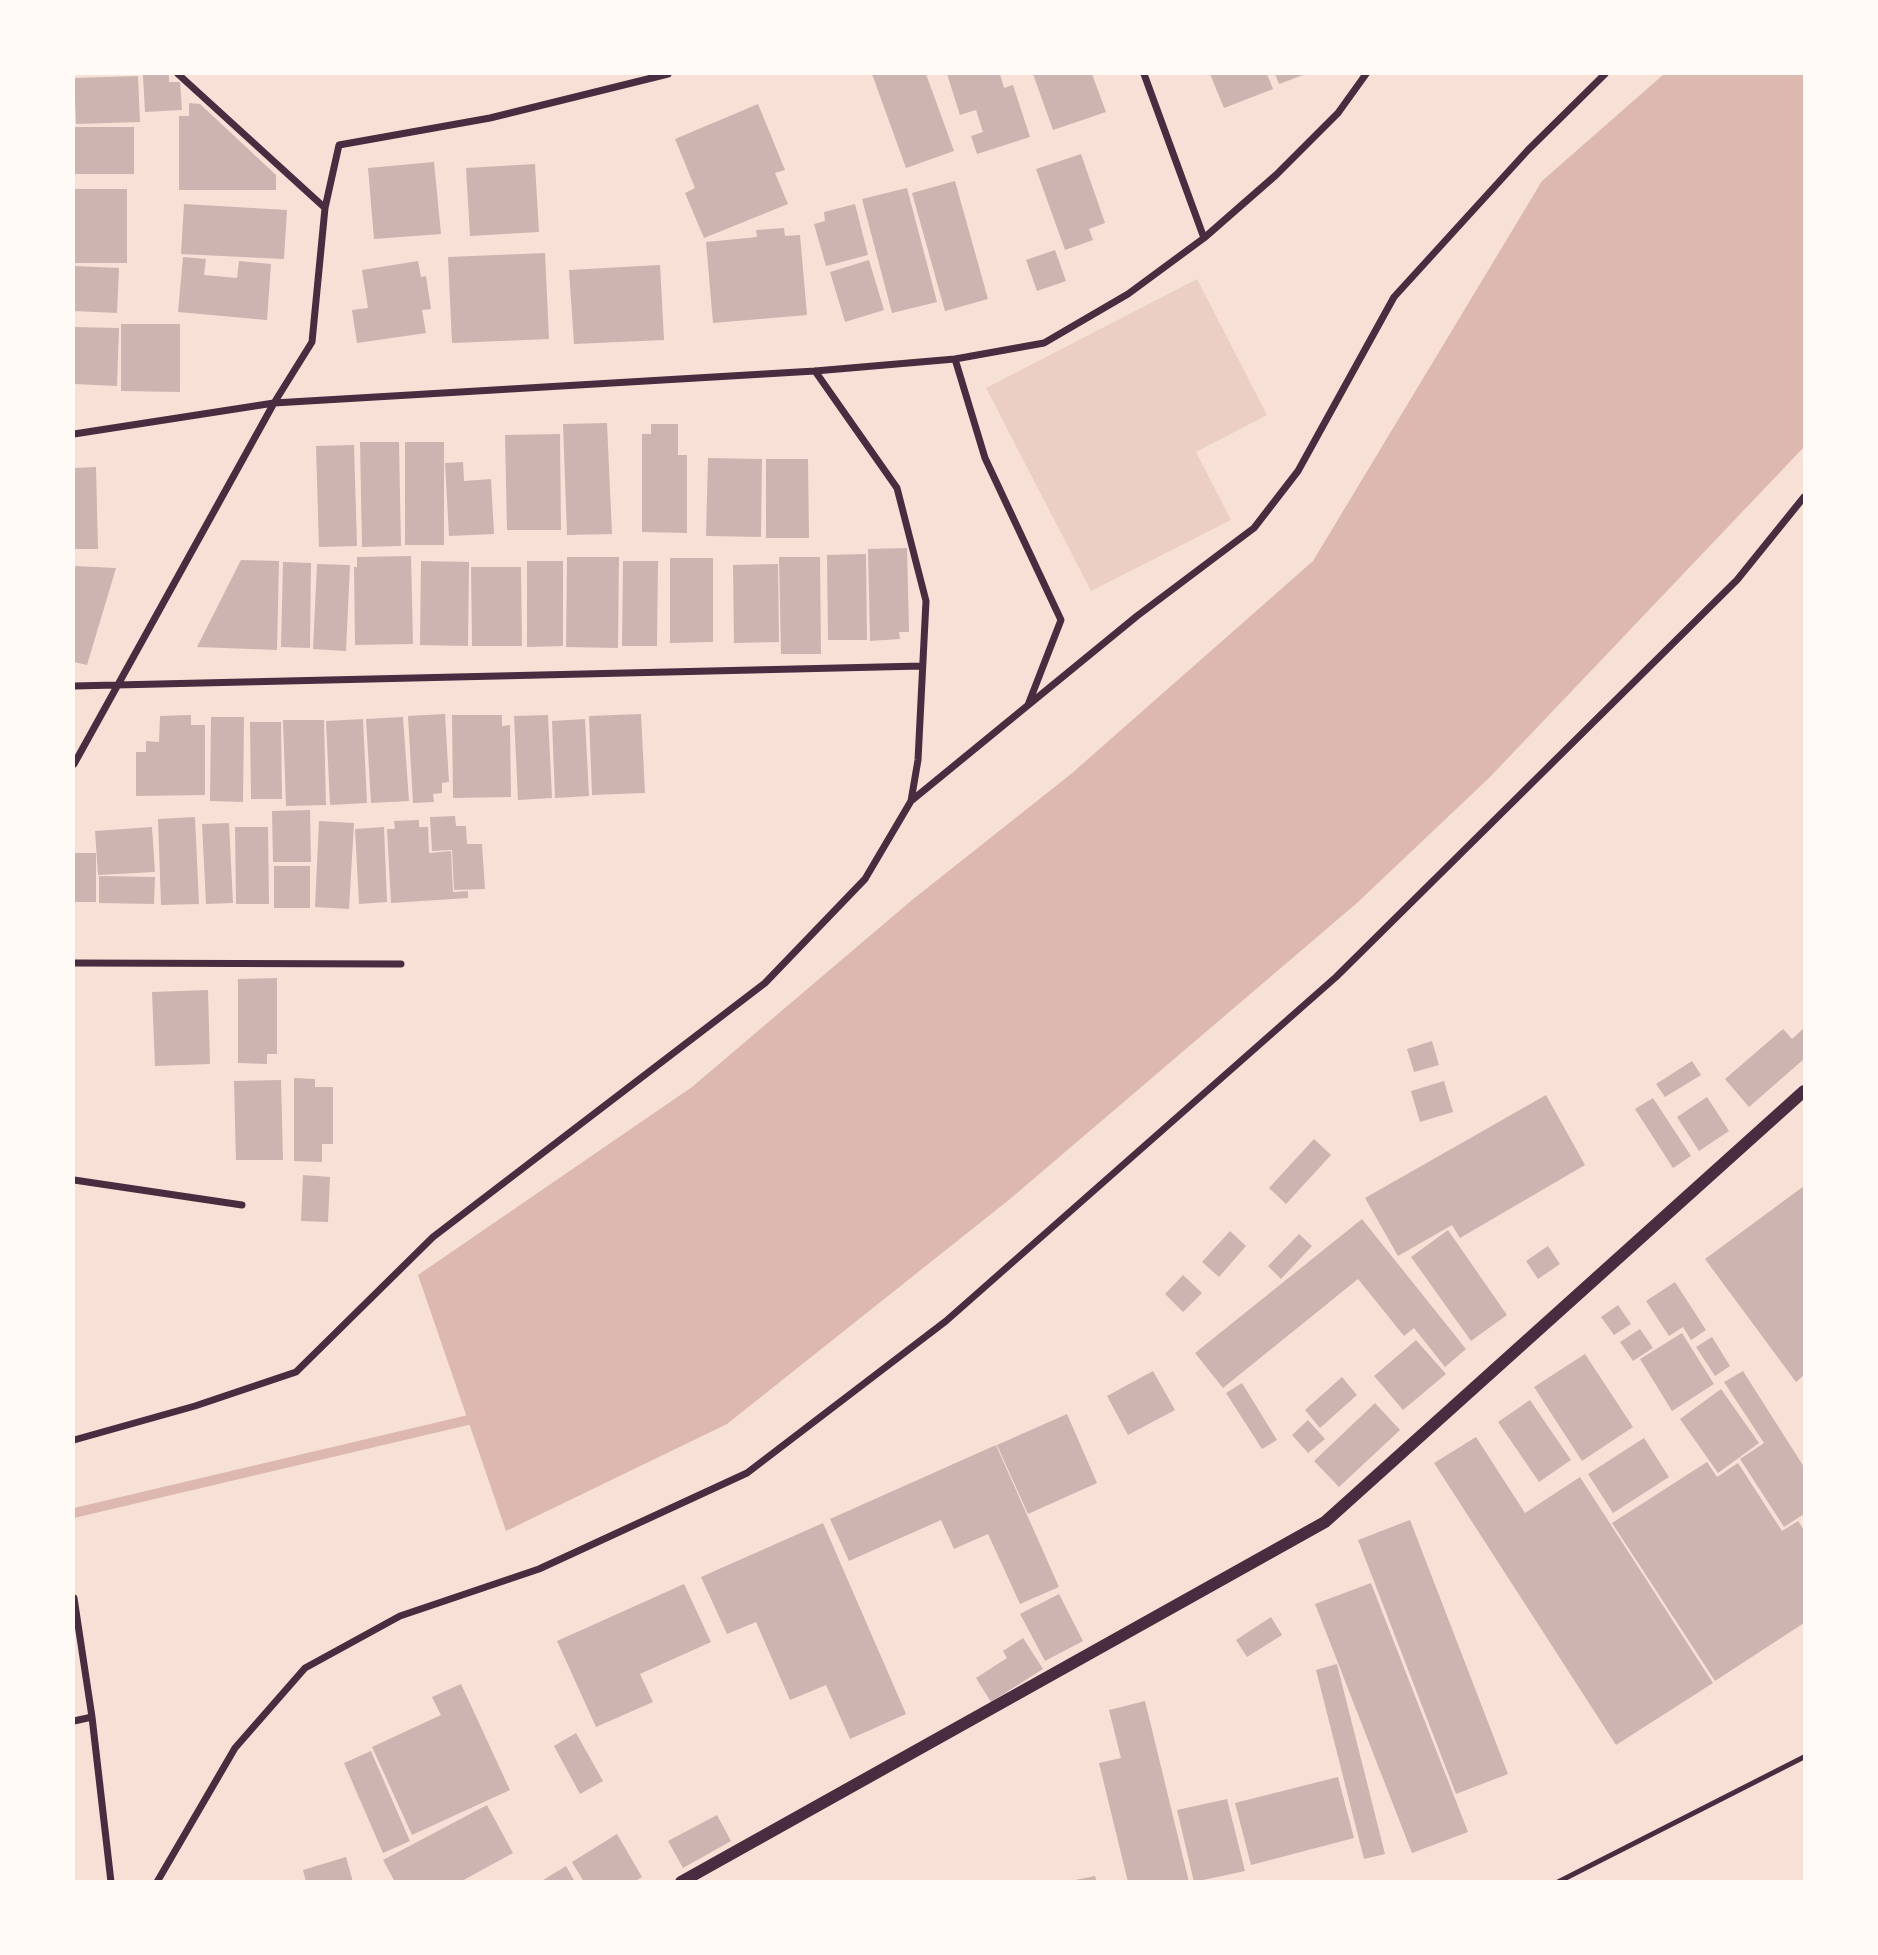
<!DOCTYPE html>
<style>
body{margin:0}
#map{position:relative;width:1878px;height:1955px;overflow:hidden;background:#f7e1d7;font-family:"IBM Plex Sans",sans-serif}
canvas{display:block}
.frame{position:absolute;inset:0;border:75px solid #fffaf5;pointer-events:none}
</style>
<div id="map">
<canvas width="1878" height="1955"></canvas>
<div class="frame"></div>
</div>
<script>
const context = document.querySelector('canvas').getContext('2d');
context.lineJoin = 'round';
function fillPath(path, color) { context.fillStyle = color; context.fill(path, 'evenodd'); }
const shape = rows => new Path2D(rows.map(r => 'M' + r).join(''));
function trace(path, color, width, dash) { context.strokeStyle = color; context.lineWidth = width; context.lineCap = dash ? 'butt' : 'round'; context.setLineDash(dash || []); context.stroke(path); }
fillPath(shape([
 [1197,279,1267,415,1196,452,1231,520,1091,591,986,388]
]), '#ebcfc5');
fillPath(shape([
 [1664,74,1804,74,1804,447,1490,777,1357,903,1010,1199,727,1424,506,1531,418,1275,692,1087,912,900,1071,774,1313,561,1542,181]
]), '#dcb8b0');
trace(shape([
 [74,1513,481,1417]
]), '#dcb8b0', 10);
fillPath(shape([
 [169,74,169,82,180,82,182,110,145,112,143,75],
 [872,74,926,74,954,151,906,168],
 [947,74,1000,74,1004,88,1013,85,1030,137,977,154,971,136,983,132,976,110,960,115],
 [1033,74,1092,74,1106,112,1053,130],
 [1210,74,1267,74,1273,89,1224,108],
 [1275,74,1306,74,1279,84],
 [138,76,140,122,76,124,74,78],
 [189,103,200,104,276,175,276,190,179,190,179,116,189,116],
 [758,104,785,170,775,173,788,204,704,238,685,193,695,188,675,139],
 [74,127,134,127,134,174,74,174],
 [1081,154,1105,223,1089,229,1093,240,1065,250,1036,169],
 [434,162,441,234,374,239,368,168],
 [535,164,539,232,470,236,466,168],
 [955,181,988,299,945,311,912,193],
 [907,188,937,302,892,313,862,199],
 [74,189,127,189,127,263,74,263],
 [184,204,287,210,284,259,181,254],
 [855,204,868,255,826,266,814,224,825,221,824,212],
 [784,228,785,236,800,235,807,315,713,323,706,242,757,237,756,230],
 [1055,250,1066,281,1037,291,1026,260],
 [545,253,549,339,452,343,448,257],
 [183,257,206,259,204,275,237,278,239,261,271,264,267,320,178,312],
 [869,260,884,310,845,322,830,272],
 [418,261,421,277,426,276,431,309,422,310,426,333,357,343,352,310,368,308,362,270],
 [660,265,664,340,574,344,569,270],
 [74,266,119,268,117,313,74,311],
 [121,324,180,324,180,392,121,391],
 [74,327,119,328,117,386,74,384],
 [607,423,612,534,567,535,563,424],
 [651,424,678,424,678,455,687,455,687,533,642,532,642,434,651,434],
 [560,434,561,530,507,530,505,435],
 [360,442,399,442,401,546,362,547],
 [405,442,444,442,444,545,405,545],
 [354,445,357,546,319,547,316,446],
 [708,458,762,459,761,537,706,536],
 [766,459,808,459,809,538,766,538],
 [463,462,464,481,491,479,494,534,449,536,445,463],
 [96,467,98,549,74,549,74,468],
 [907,548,909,632,899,632,900,639,870,641,868,549],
 [866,554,867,640,828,640,827,555],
 [411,556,413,644,355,645,354,567,357,567,357,557],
 [567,557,619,557,618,648,566,647],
 [779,557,820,557,821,654,781,654],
 [670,558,713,558,713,642,670,643],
 [241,560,279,561,277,650,197,647],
 [421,561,469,562,468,646,420,645],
 [527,561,563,561,563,646,527,647],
 [623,561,658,561,657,646,622,646],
 [283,562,311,563,310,648,281,647],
 [317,564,350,565,346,651,313,649],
 [778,564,779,642,734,643,733,565],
 [74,566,116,568,87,665,74,662],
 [471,567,521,567,522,646,472,646],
 [445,714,449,782,442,783,442,793,433,794,434,802,413,803,408,716],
 [641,714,645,793,592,795,589,716],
 [191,715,191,725,205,725,205,795,136,796,136,752,146,752,146,741,159,742,160,716],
 [452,715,502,715,502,726,510,725,511,797,453,798],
 [548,715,552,798,518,800,514,716],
 [211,717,244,717,243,802,210,801],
 [403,717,409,801,371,803,366,719],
 [363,719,367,803,330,805,326,721],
 [585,719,589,796,555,798,552,721],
 [283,720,324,720,326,805,286,806],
 [250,722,281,722,282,799,251,799],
 [310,810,311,862,273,862,272,811],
 [455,816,456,826,466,826,467,844,482,844,485,889,454,890,452,850,432,851,430,817],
 [195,817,199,904,161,905,158,819],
 [419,820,419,827,428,827,429,853,451,851,453,892,468,891,468,898,391,903,387,829,395,829,394,821],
 [319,821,354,823,349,909,315,907],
 [229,823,233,903,206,904,202,824],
 [152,827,155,872,98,875,95,831],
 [235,827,268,827,269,904,236,904],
 [384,827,387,902,359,904,355,829],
 [74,853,96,853,96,902,74,902],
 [274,866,310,866,310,908,274,908],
 [99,876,155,877,154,904,99,903],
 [277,978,277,1054,267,1054,267,1064,238,1063,238,979],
 [208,990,210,1064,155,1066,152,992],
 [1804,1028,1804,1059,1749,1107,1725,1079,1783,1029,1792,1039],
 [1432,1041,1439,1065,1414,1072,1407,1049],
 [1692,1061,1701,1075,1665,1097,1656,1084],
 [294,1078,315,1079,315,1087,333,1087,333,1144,322,1144,322,1162,294,1161],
 [281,1080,283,1160,236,1160,234,1081],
 [1444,1081,1453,1112,1420,1122,1411,1091],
 [1546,1095,1585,1165,1460,1238,1452,1225,1398,1256,1365,1198],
 [1707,1097,1729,1131,1699,1151,1677,1117],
 [1653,1098,1691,1156,1673,1168,1635,1109],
 [1314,1139,1331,1155,1286,1204,1269,1188],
 [303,1175,330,1177,328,1222,301,1221],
 [1804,1186,1804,1375,1796,1382,1705,1259],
 [1362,1219,1466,1349,1445,1367,1414,1328,1404,1336,1358,1279,1223,1388,1195,1353],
 [1448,1230,1507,1315,1471,1341,1411,1257],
 [1230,1231,1246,1246,1219,1277,1202,1262],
 [1299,1234,1312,1246,1281,1279,1268,1266],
 [1548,1246,1560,1264,1538,1279,1526,1261],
 [1183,1275,1202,1293,1183,1312,1165,1294],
 [1675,1282,1706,1330,1691,1340,1683,1327,1669,1336,1646,1301],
 [1618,1305,1631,1324,1614,1335,1601,1317],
 [1640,1329,1653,1348,1633,1361,1620,1342],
 [1682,1333,1714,1384,1672,1411,1640,1359],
 [1712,1337,1730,1366,1715,1376,1696,1347],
 [1416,1340,1446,1374,1403,1410,1374,1376],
 [1585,1354,1633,1427,1582,1461,1534,1387],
 [1153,1371,1175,1410,1128,1435,1107,1396],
 [1743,1371,1804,1467,1804,1514,1784,1527,1740,1459,1764,1443,1724,1382],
 [1342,1377,1357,1395,1320,1428,1305,1410],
 [1242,1383,1277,1440,1262,1449,1226,1393],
 [1721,1389,1759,1443,1718,1473,1680,1419],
 [1530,1400,1571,1460,1539,1482,1498,1422],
 [1375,1403,1400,1430,1339,1487,1314,1461],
 [1067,1414,1097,1483,1028,1514,997,1445],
 [1308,1420,1325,1439,1308,1453,1292,1435],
 [1476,1437,1525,1513,1580,1477,1713,1683,1616,1745,1434,1463],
 [1644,1438,1669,1477,1613,1513,1588,1474],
 [996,1445,1059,1587,1020,1604,988,1534,954,1549,941,1520,849,1561,830,1519],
 [1707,1462,1717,1477,1738,1463,1782,1531,1798,1521,1804,1530,1804,1623,1715,1681,1612,1523],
 [1410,1520,1508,1774,1456,1794,1358,1540],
 [823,1523,906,1714,850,1739,826,1685,790,1700,756,1622,727,1634,701,1577],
 [1371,1583,1468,1832,1412,1853,1315,1604],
 [684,1584,711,1642,640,1674,653,1702,596,1727,557,1641],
 [1059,1594,1083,1641,1045,1661,1020,1614],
 [1271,1617,1282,1635,1247,1657,1236,1640],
 [1023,1638,1043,1669,991,1702,976,1678,1007,1658,1003,1651],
 [1337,1664,1385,1854,1364,1859,1316,1670],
 [461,1684,510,1790,412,1835,372,1747,441,1715,432,1697],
 [1145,1701,1189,1882,1128,1882,1099,1763,1121,1758,1109,1710],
 [576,1733,603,1781,580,1794,554,1746],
 [371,1751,410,1841,383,1853,344,1763],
 [1338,1777,1354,1838,1251,1865,1235,1803],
 [1227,1799,1245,1871,1194,1882,1177,1810],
 [487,1805,513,1853,460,1882,395,1882,383,1860],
 [717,1815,731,1841,683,1868,668,1841],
 [617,1834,642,1877,634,1882,584,1882,572,1862],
 [346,1857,353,1882,306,1882,303,1870],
 [566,1866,575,1882,540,1882],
 [1095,1876,1097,1882,1075,1882,1075,1880]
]), '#ccb4b1');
trace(shape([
 [1558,1882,1804,1757]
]), '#4a2c40', 5);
trace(shape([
 [178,74,325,208],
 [1144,74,1204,238],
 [955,359,985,458,1061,620,1028,705],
 [74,434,274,403,815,371,955,359,1044,343,1128,294,1204,238,1276,175,1338,113,1366,74],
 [74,686,922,666],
 [74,764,274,403,312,342,325,208,339,145,490,118,668,74],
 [911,801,1137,616,1254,528,1298,471,1394,297,1528,150,1605,74],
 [74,963,401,964],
 [74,1180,242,1205],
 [74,1440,195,1406,296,1372,433,1237,765,983,865,879,911,801,918,760,926,601,897,488,815,371],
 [74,1598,92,1717,111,1882],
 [74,1721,92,1717],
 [157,1882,235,1748,305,1668,400,1616,539,1569,747,1473,946,1321,1336,977,1737,580,1804,497]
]), '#4a2c40', 7);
trace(shape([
 [681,1882,1325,1522,1804,1091]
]), '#4a2c40', 12);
</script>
